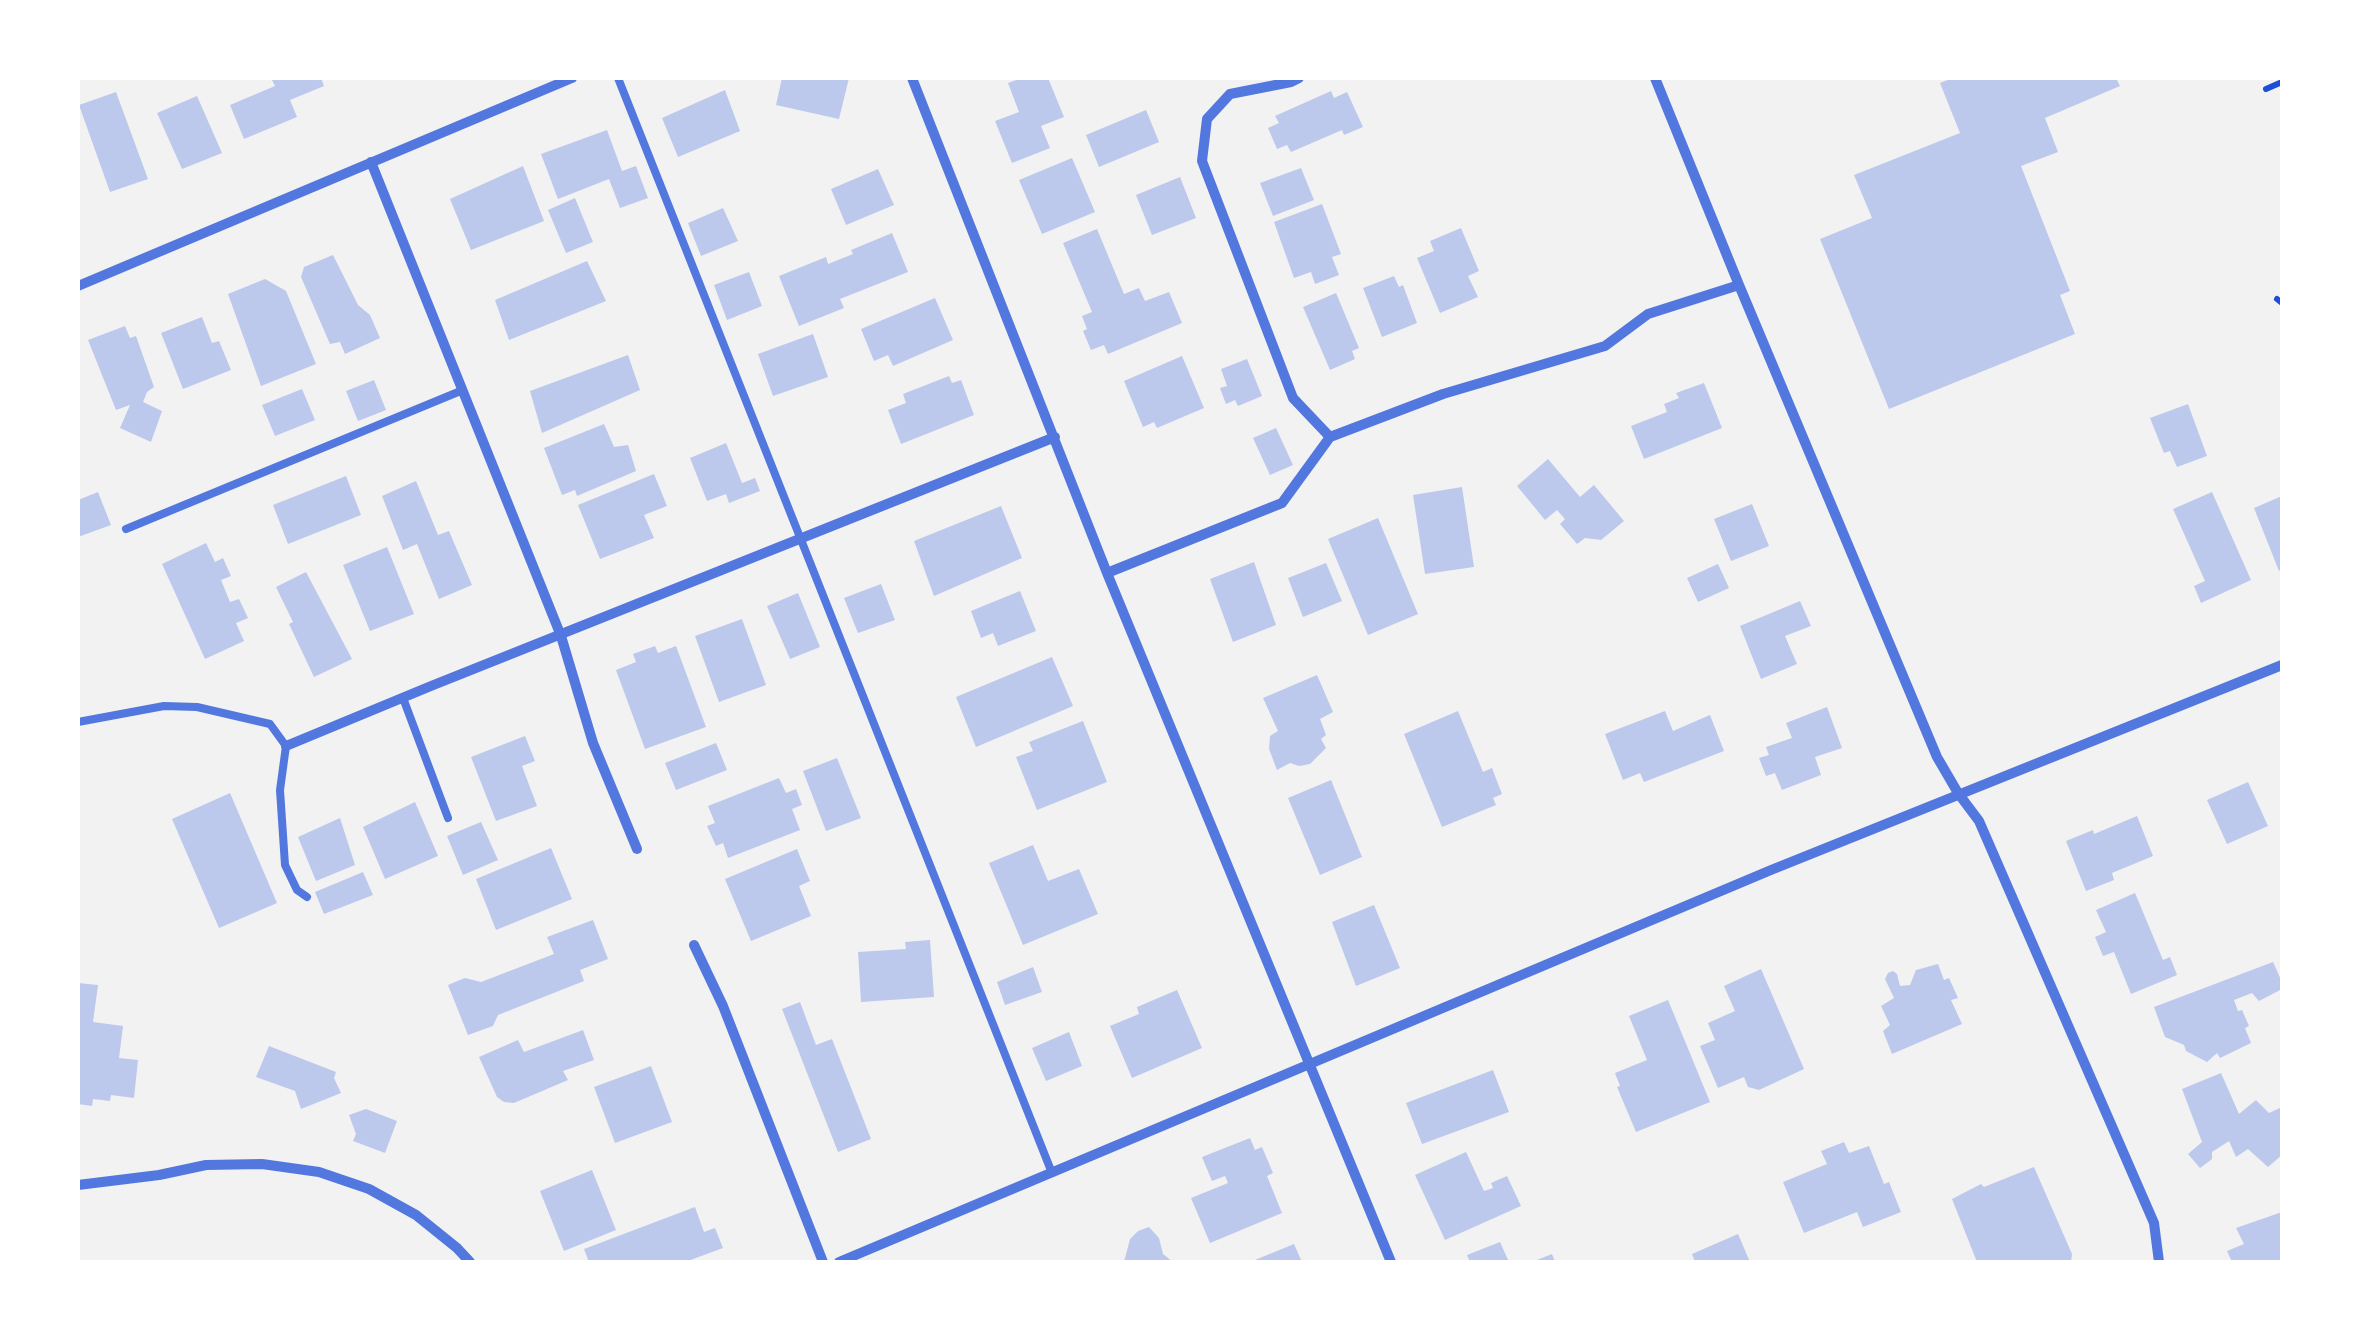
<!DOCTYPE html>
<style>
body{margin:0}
#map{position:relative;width:2360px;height:1340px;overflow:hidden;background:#f2f2f2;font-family:"Fira Sans",sans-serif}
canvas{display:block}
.frame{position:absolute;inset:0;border:80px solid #fff;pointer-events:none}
</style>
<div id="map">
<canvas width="2360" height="1340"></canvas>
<div class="frame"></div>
</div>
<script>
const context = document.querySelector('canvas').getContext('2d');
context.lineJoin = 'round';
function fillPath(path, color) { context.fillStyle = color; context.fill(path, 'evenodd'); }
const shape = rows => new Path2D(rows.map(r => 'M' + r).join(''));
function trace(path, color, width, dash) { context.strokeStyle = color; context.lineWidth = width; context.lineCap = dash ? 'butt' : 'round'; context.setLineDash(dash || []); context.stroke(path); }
fillPath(shape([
 [271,78,321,78,324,86,290,100,297,117,244,139,230,105,275,86],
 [782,78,849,78,839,119,776,105],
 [1022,78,1048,78,1064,117,1041,126,1050,148,1012,163,995,121,1019,112,1008,83],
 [1953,78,2116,78,2120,86,2045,118,2058,152,2021,166,2070,291,2060,295,2075,334,1889,409,1820,239,1872,218,1854,175,1960,133,1940,83],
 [725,90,740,131,678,157,662,118],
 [1331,91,1334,98,1347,92,1363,127,1344,135,1342,130,1291,152,1287,145,1277,149,1268,128,1279,123,1275,116],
 [116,92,148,179,110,192,79,105],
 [197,96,222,153,182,169,157,113],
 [1146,110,1159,142,1099,167,1086,135],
 [607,130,622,171,636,166,648,198,620,208,609,179,558,199,541,154],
 [1072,158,1095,212,1042,234,1019,180],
 [523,166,544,221,471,250,450,199],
 [1301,168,1314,200,1273,216,1260,183],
 [878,169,894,205,846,225,831,189],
 [1180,177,1196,218,1152,235,1136,195],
 [575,198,593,242,566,253,548,210],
 [1322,204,1341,254,1332,257,1339,275,1315,284,1311,272,1294,278,1274,222],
 [723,208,738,241,701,256,688,223],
 [1461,228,1479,271,1468,276,1478,297,1440,313,1417,258,1434,251,1430,241],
 [1097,229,1124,294,1139,288,1145,301,1169,292,1182,323,1108,354,1104,345,1091,350,1083,331,1087,329,1082,316,1092,312,1063,243],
 [892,233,908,272,840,299,844,308,799,326,779,276,826,257,828,264,853,254,851,250],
 [333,255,358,305,370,315,380,338,345,354,340,342,330,344,301,277,304,267],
 [587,261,606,301,509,340,495,300],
 [749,272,762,306,727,320,714,285],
 [1394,276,1399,287,1403,285,1417,323,1382,337,1363,288],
 [265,279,286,291,316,364,261,386,228,294],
 [1336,293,1359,348,1352,351,1355,359,1330,370,1303,307],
 [935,298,953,340,893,366,888,355,874,361,861,329],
 [202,317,212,343,219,341,231,370,183,389,161,333],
 [125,326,130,338,136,336,154,387,147,392,143,402,162,411,151,442,120,428,130,405,116,410,88,340],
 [813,334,828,377,773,396,758,354],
 [628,355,640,390,542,433,530,391],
 [1182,356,1204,408,1157,428,1154,422,1143,427,1124,381],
 [1247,359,1262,396,1238,406,1235,400,1226,404,1220,388,1227,386,1221,369],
 [949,376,952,383,961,380,974,415,901,444,888,410,906,403,903,394],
 [374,380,386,410,358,421,346,391],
 [1704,383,1722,428,1644,459,1631,426,1667,412,1664,404,1679,398,1676,393],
 [302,389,315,420,275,436,262,405],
 [2188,404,2207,456,2177,467,2170,451,2164,453,2150,418],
 [604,424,614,447,628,445,636,471,577,496,575,490,562,495,544,448],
 [1276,428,1293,465,1270,475,1253,438],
 [726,443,742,483,755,478,760,491,729,503,726,494,707,501,690,458],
 [1548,459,1580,497,1594,485,1624,521,1601,540,1585,538,1577,544,1560,524,1565,519,1557,510,1545,520,1517,486],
 [654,474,667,506,644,515,654,538,600,559,578,505],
 [346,476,361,515,288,544,273,505],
 [416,481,438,535,449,531,472,585,439,599,417,544,403,550,382,496],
 [1462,487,1474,567,1425,574,1413,495],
 [98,492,111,525,78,537,78,500],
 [2212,492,2251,580,2201,603,2194,586,2205,581,2173,509],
 [2282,496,2282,569,2279,571,2254,508],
 [1752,504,1769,546,1731,561,1714,519],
 [1001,506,1022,558,934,596,914,541],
 [1378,518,1418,614,1368,635,1328,539],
 [206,543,215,562,223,558,231,576,221,580,230,602,239,599,248,618,236,623,244,641,205,659,162,564],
 [387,547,414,614,370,631,343,565],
 [1254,562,1276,625,1233,642,1210,579],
 [1326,563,1342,601,1303,617,1288,578],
 [1718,564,1729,588,1698,602,1687,578],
 [306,572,352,659,314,677,289,624,293,622,276,587],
 [881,584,895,620,858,633,844,598],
 [1020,591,1036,631,998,646,993,633,981,638,971,611],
 [798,593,820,647,790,659,767,606],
 [1800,601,1811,626,1785,636,1797,664,1761,679,1740,626],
 [742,619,766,685,719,702,695,636],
 [655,646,658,653,676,646,706,727,645,749,616,670,636,662,633,654],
 [1052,657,1073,706,976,747,956,697],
 [1317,675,1333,712,1320,719,1326,735,1321,739,1326,748,1310,764,1299,766,1290,763,1277,770,1269,749,1270,736,1278,731,1263,698],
 [1827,707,1842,748,1815,757,1821,775,1782,790,1775,773,1766,776,1759,758,1769,755,1766,747,1792,738,1786,723],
 [1458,711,1483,772,1492,768,1502,794,1493,798,1496,805,1442,827,1404,734],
 [1665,711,1673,731,1710,715,1724,751,1644,782,1640,773,1623,780,1605,734],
 [1083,721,1107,782,1037,810,1016,757,1033,751,1029,742],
 [525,736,535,761,522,766,537,806,496,821,471,757],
 [716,743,727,770,676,790,665,763],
 [837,758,861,818,826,831,803,771],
 [779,778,786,793,796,789,802,805,792,809,800,830,728,858,723,843,716,846,707,826,715,823,708,806],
 [1331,780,1362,857,1320,875,1288,798],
 [2248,782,2268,826,2227,844,2207,800],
 [230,793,277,903,219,928,172,819],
 [415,802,438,856,385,879,363,827],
 [2137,816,2153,856,2112,873,2114,880,2086,891,2066,841,2093,830,2094,834],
 [340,818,355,865,316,881,298,837],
 [481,822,498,860,463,875,447,836],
 [1033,845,1048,881,1079,869,1098,914,1023,945,989,863],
 [551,848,572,899,496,930,476,879],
 [797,849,810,881,799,886,811,916,751,941,725,879],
 [363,872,373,895,324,914,315,892],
 [2135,893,2163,960,2170,957,2177,975,2131,994,2114,952,2103,956,2095,937,2106,932,2096,910],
 [1374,905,1400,968,1356,986,1332,922],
 [593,920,608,959,580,970,584,981,498,1015,493,1026,468,1035,448,985,465,978,481,982,554,954,547,937],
 [930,940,934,997,861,1002,858,952,906,949,905,942],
 [2273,962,2282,982,2282,989,2259,1001,2252,993,2234,1000,2238,1011,2242,1010,2249,1026,2245,1028,2251,1043,2220,1058,2217,1053,2207,1062,2186,1051,2184,1045,2165,1037,2154,1007],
 [1938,964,1944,980,1949,978,1958,998,1951,1000,1962,1024,1892,1054,1883,1031,1890,1025,1881,1006,1894,998,1885,979,1888,973,1893,971,1897,974,1900,986,1910,985,1916,970],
 [1033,967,1042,992,1005,1005,997,982],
 [1761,969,1804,1069,1759,1090,1748,1087,1744,1077,1718,1088,1700,1046,1715,1040,1708,1023,1735,1011,1724,986],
 [78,983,98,985,93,1022,123,1026,119,1058,138,1060,134,1098,111,1095,110,1101,93,1099,92,1106,78,1104],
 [1177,990,1202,1048,1132,1078,1110,1026,1139,1014,1137,1007],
 [1668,1000,1710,1102,1636,1132,1617,1087,1620,1086,1615,1073,1647,1060,1629,1016],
 [800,1002,816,1045,832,1039,871,1139,838,1152,782,1009],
 [583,1030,594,1060,563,1071,568,1080,514,1103,504,1102,497,1097,479,1057,518,1040,524,1052],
 [1069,1032,1082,1066,1046,1081,1032,1048],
 [269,1046,336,1072,334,1078,341,1093,301,1109,295,1091,256,1077],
 [651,1066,672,1122,615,1143,594,1087],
 [1493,1070,1509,1112,1422,1144,1406,1103],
 [2221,1073,2239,1114,2256,1100,2269,1113,2282,1107,2282,1155,2268,1167,2248,1149,2236,1157,2229,1141,2212,1152,2212,1159,2200,1168,2188,1154,2202,1142,2182,1089],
 [366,1109,397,1121,385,1153,353,1141,356,1134,349,1115],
 [1250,1138,1255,1150,1262,1147,1273,1173,1267,1176,1282,1213,1210,1243,1191,1198,1228,1183,1225,1176,1212,1181,1202,1157],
 [1844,1142,1849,1153,1869,1146,1884,1184,1889,1182,1901,1212,1863,1227,1857,1212,1804,1233,1783,1182,1827,1164,1821,1151],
 [1466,1152,1484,1191,1493,1188,1491,1183,1507,1176,1521,1206,1445,1240,1415,1175],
 [2034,1167,2072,1254,2071,1262,1977,1262,1952,1199,1981,1184,1984,1187],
 [592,1170,616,1230,564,1251,540,1191],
 [695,1207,704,1232,715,1228,723,1248,685,1262,589,1262,584,1249],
 [2282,1212,2282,1262,2232,1262,2227,1251,2244,1244,2236,1228],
 [1149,1227,1159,1238,1163,1254,1173,1262,1124,1262,1130,1239,1138,1231],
 [1738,1234,1750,1262,1695,1262,1692,1254],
 [1500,1242,1509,1262,1470,1262,1467,1255],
 [1294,1244,1302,1262,1250,1262],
 [1552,1254,1555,1262,1532,1262]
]), '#bdc9ec');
trace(shape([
 [2266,89,2282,82],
 [2277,299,2282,303]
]), '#1d4ed8', 6);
trace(shape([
 [618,78,1052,1173],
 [126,529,463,390],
 [403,698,448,818],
 [78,722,164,706,197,707,270,724,286,746,280,790,285,865,297,890,307,897]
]), '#5277de', 8);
trace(shape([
 [912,78,1107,573,1391,1262],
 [1299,78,1291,82,1230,94,1207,119,1202,161,1293,398,1330,437],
 [1655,78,1739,285,1937,757,1958,793,1979,821,2154,1223,2159,1262],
 [371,162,561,636,593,743,637,849],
 [78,286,572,78],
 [1107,573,1282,503,1330,437,1443,394,1605,346,1648,314,1739,285],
 [286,746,431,686,1055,437],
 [694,945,723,1006,823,1262],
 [78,1185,159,1175,206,1165,262,1164,319,1172,369,1189,416,1215,457,1248,470,1262],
 [839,1262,1771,870,2282,665]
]), '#5277de', 10);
</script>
